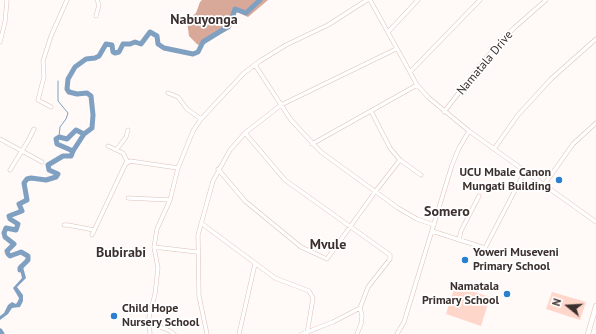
<!DOCTYPE html>
<style>
body{margin:0}
#map{position:relative;width:596px;height:334px;overflow:hidden;background:#fff9f7;font-family:"PT Sans",sans-serif}
canvas{display:block}
.north{position:absolute;left:548px;top:286px;width:40px;height:40px;-webkit-text-stroke:3px #fff;paint-order:stroke;rotate:288deg;font-size:11px;font-weight:700;line-height:16px;text-align:center;color:#3b302d}
.north::after{content:'';display:block;margin:auto;width:14px;height:18px;background:#3b302d;clip-path:polygon(50% 0,100% 100%,50% 72%,0 100%)}
</style>
<div id="map">
<canvas width="596" height="334"></canvas>
<div class="north">N</div>
</div>
<script>
const context = document.querySelector('canvas').getContext('2d');
context.lineJoin = 'round';
function fillPath(path, color) { context.fillStyle = color; context.fill(path, 'evenodd'); }
const shape = rows => new Path2D(rows.map(r => 'M' + r).join(''));
function trace(path, color, width, dash) { context.strokeStyle = color; context.lineWidth = width; context.lineCap = dash ? 'butt' : 'round'; context.setLineDash(dash || []); context.stroke(path); }
function drawText(font, color, halo, rows, align = 'center') {
  context.font = font + ' "PT Sans",sans-serif'; context.lineWidth = 3.5; context.setLineDash([]); context.textBaseline = 'middle'; context.strokeStyle = halo; context.fillStyle = color; for (const [text, x, y, turn = 0] of rows) {
    context.save(); context.translate(x, y); context.rotate((+turn || 0) * Math.PI / 180); context.textAlign = isNaN(turn) ? turn : align; if (halo) context.strokeText(text, 0, 0); context.fillText(text, 0, 0); context.restore();
  }
}
fillPath(shape([
 [455,286,490,297,481,326,446,314],
 [552,292,586,302,580,320,546,309]
]), '#ffd6ca');
fillPath(shape([
 [202,0,268,0,248,17,237,12,230,29,198,45,189,36,187,21,196,13,200,2]
]), '#d8a899');
fillPath(shape([
 [22,264,25,265,23,267,26,278,17,287,23,295,23,301,20,307,12,308,8,314,0,320,0,316,4,313,8,305,12,302,16,304,18,301,19,298,13,288,22,278,19,265]
]), '#80a0c2');
trace(shape([
 [58,81,58,101,68,113,66,119,60,127,59,137]
]), '#80a0c2', 1);
trace(shape([
 [73,151,84,134],
 [20,270,20,268,28,260,28,256,21,252,10,256,8,254,7,251,14,244,5,237,4,233,6,228,16,230,18,224,10,219,9,216,22,211,19,204,27,200,24,183,27,179,31,178,46,180,56,177,58,174,49,170,48,165,63,156,71,156,73,151,57,144,56,139,59,137,67,139,76,130,84,134,92,128,93,115,91,96,87,93,77,94,69,92,67,89,68,79,75,67,86,59,95,58,99,56,106,44,112,45,113,52,115,53,119,52,123,44,130,44,135,42,141,44,150,32,157,36,158,44,164,48,193,54,198,52,203,42,229,26,235,9,246,13,260,0],
 [0,331,2,334]
]), '#80a0c2', 5);
const minor = shape([
 [370,0,410,72,417,85,429,98,469,131,596,222],
 [96,16,99,5,97,0],
 [388,32,418,0],
 [0,42,5,22,7,0],
 [255,65,291,120,321,152,398,208,417,219,434,225],
 [410,72,480,0],
 [168,93,178,97,187,109,201,119],
 [51,107,38,100,44,77,43,61,51,36,67,0],
 [371,111,390,148,400,160,421,175],
 [444,112,485,59,514,28,546,0],
 [245,133,285,180,390,255,390,259,368,287,360,308],
 [0,139,42,162],
 [312,144,417,85],
 [108,146,123,153,127,161,125,165],
 [117,149,126,137,128,130],
 [494,149,518,115,551,79,596,39],
 [218,169,245,201,301,247,327,259,375,192,400,160],
 [10,170,28,141,34,129],
 [544,185,573,144,596,123],
 [128,198,170,200],
 [201,223,275,278,309,291,313,298,307,334],
 [64,225,68,225,94,230],
 [432,231,485,248,525,171],
 [92,235,125,165,130,161,178,168],
 [459,240,461,231,479,196],
 [197,252,154,247,157,229,170,200,178,168,193,131,201,119,244,73,260,61,286,45,328,25,367,0],
 [148,322,170,331,174,334],
 [150,334,149,317,155,294,158,268,154,247],
 [207,334,199,296,198,235,213,181,230,150,245,133,281,105,396,49],
 [239,334,255,264],
 [302,334,333,322,360,308,362,316,361,324,357,334],
 [397,334,404,322,452,165,459,148,469,131]
]);
const major = shape([
 [588,334,596,306]
]);
trace(minor, '#dcc0b7', 4.5);
trace(major, '#dcc0b7', 5.5);
trace(minor, '#fff', 3.5);
trace(major, '#fff', 4.5);
for (const [x, y, r, color] of [
 [559,180,4,"#2b7fce"],
 [465,260,4,"#2b7fce"],
 [507,294,4,"#2b7fce"],
 [114,316,4,"#2b7fce"]
]) { const dot = new Path2D(); dot.arc(x, y, r, 0, 2 * Math.PI); context.fillStyle = color; context.fill(dot); trace(dot, '#fff', 1.5); }
drawText('12px', '#3b302d', '#fff', [
 ["Namatala Drive",485,63,-50]
]);
drawText('bold 12px', '#3b302d', '#fff', [
 ["UCU Mbale Canon",551,173],
 ["Mungati Building",551,187],
 ["Yoweri Museveni",473,253,"left"],
 ["Primary School",473,267,"left"],
 ["Namatala",499,287],
 ["Primary School",499,301],
 ["Child Hope",122,309,"left"],
 ["Nursery School",122,323,"left"]
], 'right');
drawText('bold 14px', '#3b302d', '#fff', [
 ["Nabuyonga",204,20],
 ["Somero",447,212],
 ["Mvule",328,245],
 ["Bubirabi",121,253]
]);
</script>
